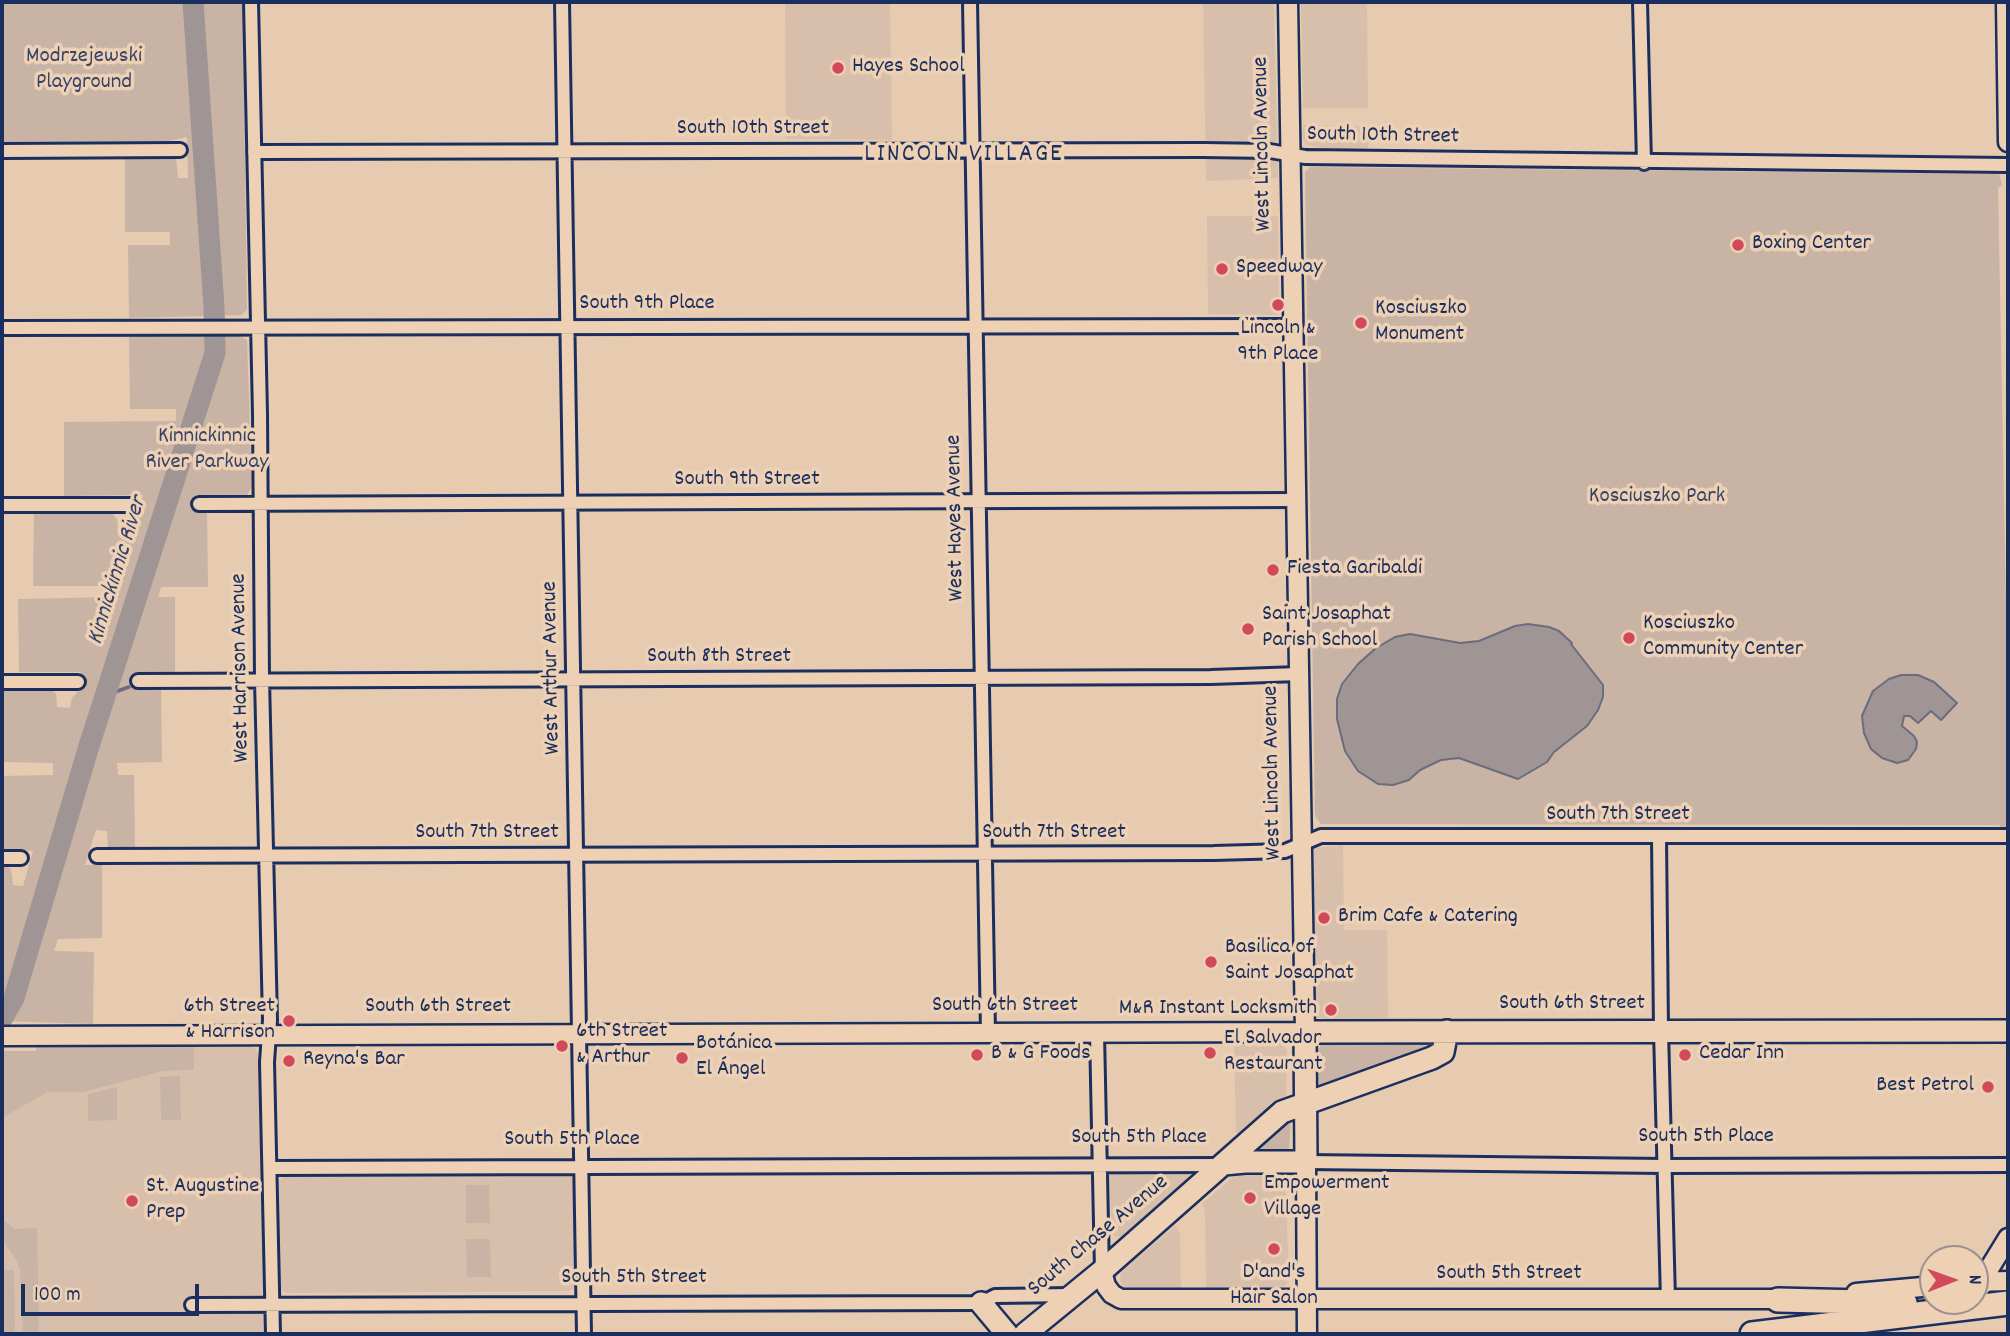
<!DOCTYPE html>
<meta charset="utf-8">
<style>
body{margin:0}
#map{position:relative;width:2010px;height:1336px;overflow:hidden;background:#e6cbb1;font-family:Dekko,sans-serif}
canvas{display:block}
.frame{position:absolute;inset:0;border:4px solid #1b2f5e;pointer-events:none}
.north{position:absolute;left:1919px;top:1245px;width:70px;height:70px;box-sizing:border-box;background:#eed1b4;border:2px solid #9a9092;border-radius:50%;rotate:89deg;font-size:19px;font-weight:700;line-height:28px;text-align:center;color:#1b2f5e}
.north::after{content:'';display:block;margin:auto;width:24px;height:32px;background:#d1495b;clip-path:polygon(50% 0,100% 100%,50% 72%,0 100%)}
.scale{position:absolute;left:21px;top:1284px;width:178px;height:32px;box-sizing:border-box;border:4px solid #1b2f5e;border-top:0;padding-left:9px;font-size:21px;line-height:24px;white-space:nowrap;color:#1b2f5e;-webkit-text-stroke:5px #eed1b4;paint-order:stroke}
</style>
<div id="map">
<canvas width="2010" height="1336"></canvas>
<div class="frame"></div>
<div class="north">N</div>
<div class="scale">100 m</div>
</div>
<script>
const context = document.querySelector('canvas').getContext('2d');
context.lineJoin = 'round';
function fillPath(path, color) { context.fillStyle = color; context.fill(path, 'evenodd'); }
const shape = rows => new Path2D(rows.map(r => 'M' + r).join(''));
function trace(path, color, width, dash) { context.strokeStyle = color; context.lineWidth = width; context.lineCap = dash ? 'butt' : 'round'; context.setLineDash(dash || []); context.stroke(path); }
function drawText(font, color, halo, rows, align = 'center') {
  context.font = font + ' Dekko,sans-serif'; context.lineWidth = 7; context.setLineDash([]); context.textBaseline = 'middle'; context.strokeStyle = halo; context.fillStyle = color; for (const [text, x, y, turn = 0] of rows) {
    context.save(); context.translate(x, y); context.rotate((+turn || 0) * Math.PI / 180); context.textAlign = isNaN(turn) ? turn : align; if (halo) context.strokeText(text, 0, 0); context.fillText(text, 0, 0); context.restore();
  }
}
fillPath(shape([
 [785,2,890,2,892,140,786,139],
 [1203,2,1274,2,1278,178,1206,181],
 [1301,2,1367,2,1368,108,1303,108],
 [1303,125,1369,126,1368,149,1326,149,1308,145,1303,140],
 [1207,216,1278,216,1279,311,1277,315,1208,314],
 [1343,845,1344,930,1387,930,1388,1018,1315,1018,1314,848],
 [1234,1043,1282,1043,1287,1050,1286,1100,1239,1137,1236,1132],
 [249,1045,256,1049,259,1058,266,1334,2,1334,2,1118,48,1092,84,1092,164,1071,194,1070,194,1046],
 [1188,1171,1191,1178,1122,1236,1118,1237,1112,1235,1109,1176,1111,1173],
 [1240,1171,1284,1171,1285,1173,1289,1277,1286,1285,1280,1288,1206,1289,1205,1211,1202,1204],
 [569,1174,574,1179,575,1284,573,1289,569,1291,287,1293,282,1291,280,1285,278,1182,284,1176],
 [1175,1226,1180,1232,1181,1289,1124,1288,1120,1281,1121,1272]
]), '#d7bfab');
fillPath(shape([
 [2,2,243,2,247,309,242,315,129,318,128,245,170,245,170,232,125,232,125,156,176,156,178,178,188,178,187,137,168,141,2,142],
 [1310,167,1987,174,1990,171,1999,173,2002,185,1998,188,2006,605,2008,607,2008,828,2002,829,1999,825,1321,824,1315,816,1305,172],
 [129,335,239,336,247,340,252,487,247,495,195,495,194,510,207,511,208,587,161,587,158,597,175,597,175,672,137,672,137,688,161,688,162,762,117,763,118,775,134,775,135,849,108,849,107,831,96,830,85,865,102,865,102,938,58,939,54,951,94,952,93,1024,2,1021,2,865,11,869,13,885,23,886,33,851,2,849,2,776,53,775,53,763,4,762,3,689,51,689,56,694,57,707,70,708,72,698,82,687,81,672,19,672,18,599,115,597,114,586,33,586,34,512,112,513,117,519,118,528,133,528,143,495,64,496,64,422,176,421,176,409,130,409],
 [1435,1043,1438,1047,1319,1091,1318,1050,1321,1045],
 [194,1046,194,1070,164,1071,84,1092,48,1092,2,1118,3,1051,36,1051,37,1047],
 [180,1076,181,1120,161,1120,160,1077],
 [117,1087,117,1120,88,1121,88,1094],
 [1286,1116,1291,1119,1289,1150,1287,1152,1248,1154],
 [466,1185,489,1185,490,1223,466,1223],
 [2,1219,15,1229,37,1228,39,1334,23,1334,20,1270,16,1259,2,1239],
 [466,1239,490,1239,491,1277,467,1277],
 [2,1270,14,1270,15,1334,2,1334]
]), '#c8b3a5');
const water = shape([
 [1528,624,1549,627,1559,631,1572,643,1571,644,1603,685,1603,697,1598,710,1587,726,1554,752,1547,762,1518,779,1459,758,1441,760,1420,770,1409,780,1393,785,1378,784,1358,771,1345,751,1337,719,1337,699,1342,684,1358,664,1376,648,1395,637,1410,634,1460,643,1479,641,1515,626,1528,624],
 [1901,675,1918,675,1934,682,1957,703,1941,720,1931,711,1918,723,1910,716,1904,716,1902,726,1914,736,1917,742,1916,749,1908,760,1897,763,1882,758,1871,749,1864,733,1862,716,1873,691,1889,679,1901,675]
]);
fillPath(water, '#a09595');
trace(water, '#6b6c7f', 2);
trace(shape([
 [106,695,129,687]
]), '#6b6c7f', 3.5);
trace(shape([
 [2,1019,14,998,89,746,215,353,214,307,193,2]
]), '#a09595', 21);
const street = shape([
 [251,2,260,414,262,679,270,1020,267,1062,273,1334],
 [562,2,584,1334],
 [970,2,988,1033],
 [1640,2,1644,163],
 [2,151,180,150],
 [254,152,1203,150,1270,151,1305,157,2008,165],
 [2,328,1293,326],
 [199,504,1296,500],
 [2,505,130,505],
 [138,681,1211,677,1299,674],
 [2,682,78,682],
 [1659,837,1661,1031,1668,1300],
 [97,856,1214,853,1285,851,1321,836,2008,836],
 [2,858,21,858],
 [1097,1033,1102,1271],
 [1306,1162,1664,1166,2008,1165],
 [270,1168,1221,1165],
 [192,1305,981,1303,995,1296,1073,1295]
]);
const secondary = shape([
 [2006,2,2008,142],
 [2,1036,1305,1032,1288,2],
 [1306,1162,1307,1334],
 [1102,1271,1106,1286,1112,1294,1121,1299,1790,1299],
 [1975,1282,2008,1281],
 [1981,1282,2008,1238],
 [1856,1293,1933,1286]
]);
const primary = shape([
 [1224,1164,1245,1162,1306,1162,1305,1032,2008,1031],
 [981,1303,1007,1334],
 [1025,1334,1102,1271,1282,1112,1432,1058,1443,1052,1447,1031]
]);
const highway = shape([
 [1975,1290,1981,1282],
 [1778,1300,1905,1303],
 [1752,1334,2008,1303]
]);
trace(street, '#1b2f5e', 18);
trace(secondary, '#1b2f5e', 23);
trace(primary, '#1b2f5e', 26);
trace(highway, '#1b2f5e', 28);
trace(street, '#eed1b4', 12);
trace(secondary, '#eed1b4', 18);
trace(primary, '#eed1b4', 21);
trace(highway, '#eed1b4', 23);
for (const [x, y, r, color] of [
 [838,68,7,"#d1495b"],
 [1738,245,7,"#d1495b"],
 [1222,269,7,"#d1495b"],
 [1278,305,7,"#d1495b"],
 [1361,323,7,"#d1495b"],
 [1273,570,7,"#d1495b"],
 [1248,629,7,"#d1495b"],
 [1629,638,7,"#d1495b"],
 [1324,918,7,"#d1495b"],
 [1211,962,7,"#d1495b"],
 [1331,1010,7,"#d1495b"],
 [289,1021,7,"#d1495b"],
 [562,1046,7,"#d1495b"],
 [1210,1053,7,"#d1495b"],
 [977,1055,7,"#d1495b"],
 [1685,1055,7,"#d1495b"],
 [682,1058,7,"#d1495b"],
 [289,1061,7,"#d1495b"],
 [1988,1087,7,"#d1495b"],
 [1250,1198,7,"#d1495b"],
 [132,1201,7,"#d1495b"],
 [1274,1249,7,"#d1495b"]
]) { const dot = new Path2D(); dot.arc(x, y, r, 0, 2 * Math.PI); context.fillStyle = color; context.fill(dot); trace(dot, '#eed1b4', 2.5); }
drawText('23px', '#354369', '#eed1b4', [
 ["Modrzejewski",84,58],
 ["Playground",84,84],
 ["Kinnickinnic",207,438],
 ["River Parkway",207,464],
 ["Kosciuszko Park",1657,498]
]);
drawText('23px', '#1b2f5e', '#eed1b4', [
 ["Hayes School",852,68],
 ["Boxing Center",1752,245],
 ["Speedway",1236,269],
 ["Kosciuszko",1375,310],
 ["Monument",1375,336],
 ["Lincoln &",1278,330,"center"],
 ["9th Place",1278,356,"center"],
 ["Fiesta Garibaldi",1287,570],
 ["Saint Josaphat",1262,616],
 ["Parish School",1262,642],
 ["Kosciuszko",1643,625],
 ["Community Center",1643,651],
 ["Brim Cafe & Catering",1338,918],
 ["Basilica of",1225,949],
 ["Saint Josaphat",1225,975],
 ["6th Street",275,1008,"right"],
 ["& Harrison",275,1034,"right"],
 ["M&R Instant Locksmith",1317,1010,"right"],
 ["6th Street",576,1033],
 ["& Arthur",576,1059],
 ["El Salvador",1224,1040],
 ["Restaurant",1224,1066],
 ["Botánica",696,1045],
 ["El Ángel",696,1071],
 ["B & G Foods",991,1055],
 ["Cedar Inn",1699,1055],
 ["Reyna's Bar",303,1061],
 ["Best Petrol",1974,1087,"right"],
 ["Empowerment",1264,1185],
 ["Village",1264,1211],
 ["St. Augustine",146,1188],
 ["Prep",146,1214],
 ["D'and's",1274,1274,"center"],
 ["Hair Salon",1274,1300,"center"]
], 'left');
drawText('23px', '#1b2f5e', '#eed1b4', [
 ["South 10th Street",753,130],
 ["South 10th Street",1383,137,1],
 ["West Lincoln Avenue",1264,144,-91],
 ["South 9th Place",647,305],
 ["South 9th Street",747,481],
 ["West Hayes Avenue",957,518,-91],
 ["South 8th Street",719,658],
 ["West Harrison Avenue",242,668,-91],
 ["West Arthur Avenue",553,668,-91],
 ["West Lincoln Avenue",1274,773,-91],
 ["South 7th Street",1618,816],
 ["South 7th Street",487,834],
 ["South 7th Street",1054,834],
 ["South 6th Street",1572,1005],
 ["South 6th Street",1005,1007],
 ["South 6th Street",438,1008],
 ["South 5th Place",1706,1138],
 ["South 5th Place",1139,1139],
 ["South 5th Place",572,1141],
 ["South Chase Avenue",1099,1237,-40],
 ["South 5th Street",1509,1275],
 ["South 5th Street",634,1279]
]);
drawText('italic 24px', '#364369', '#eed1b4', [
 ["Kinnickinnic River",119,571,-73]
]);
context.letterSpacing = '2px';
drawText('26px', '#1b2f5e', '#eed1b4', [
 ["LINCOLN VILLAGE",964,156]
]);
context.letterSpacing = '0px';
</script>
